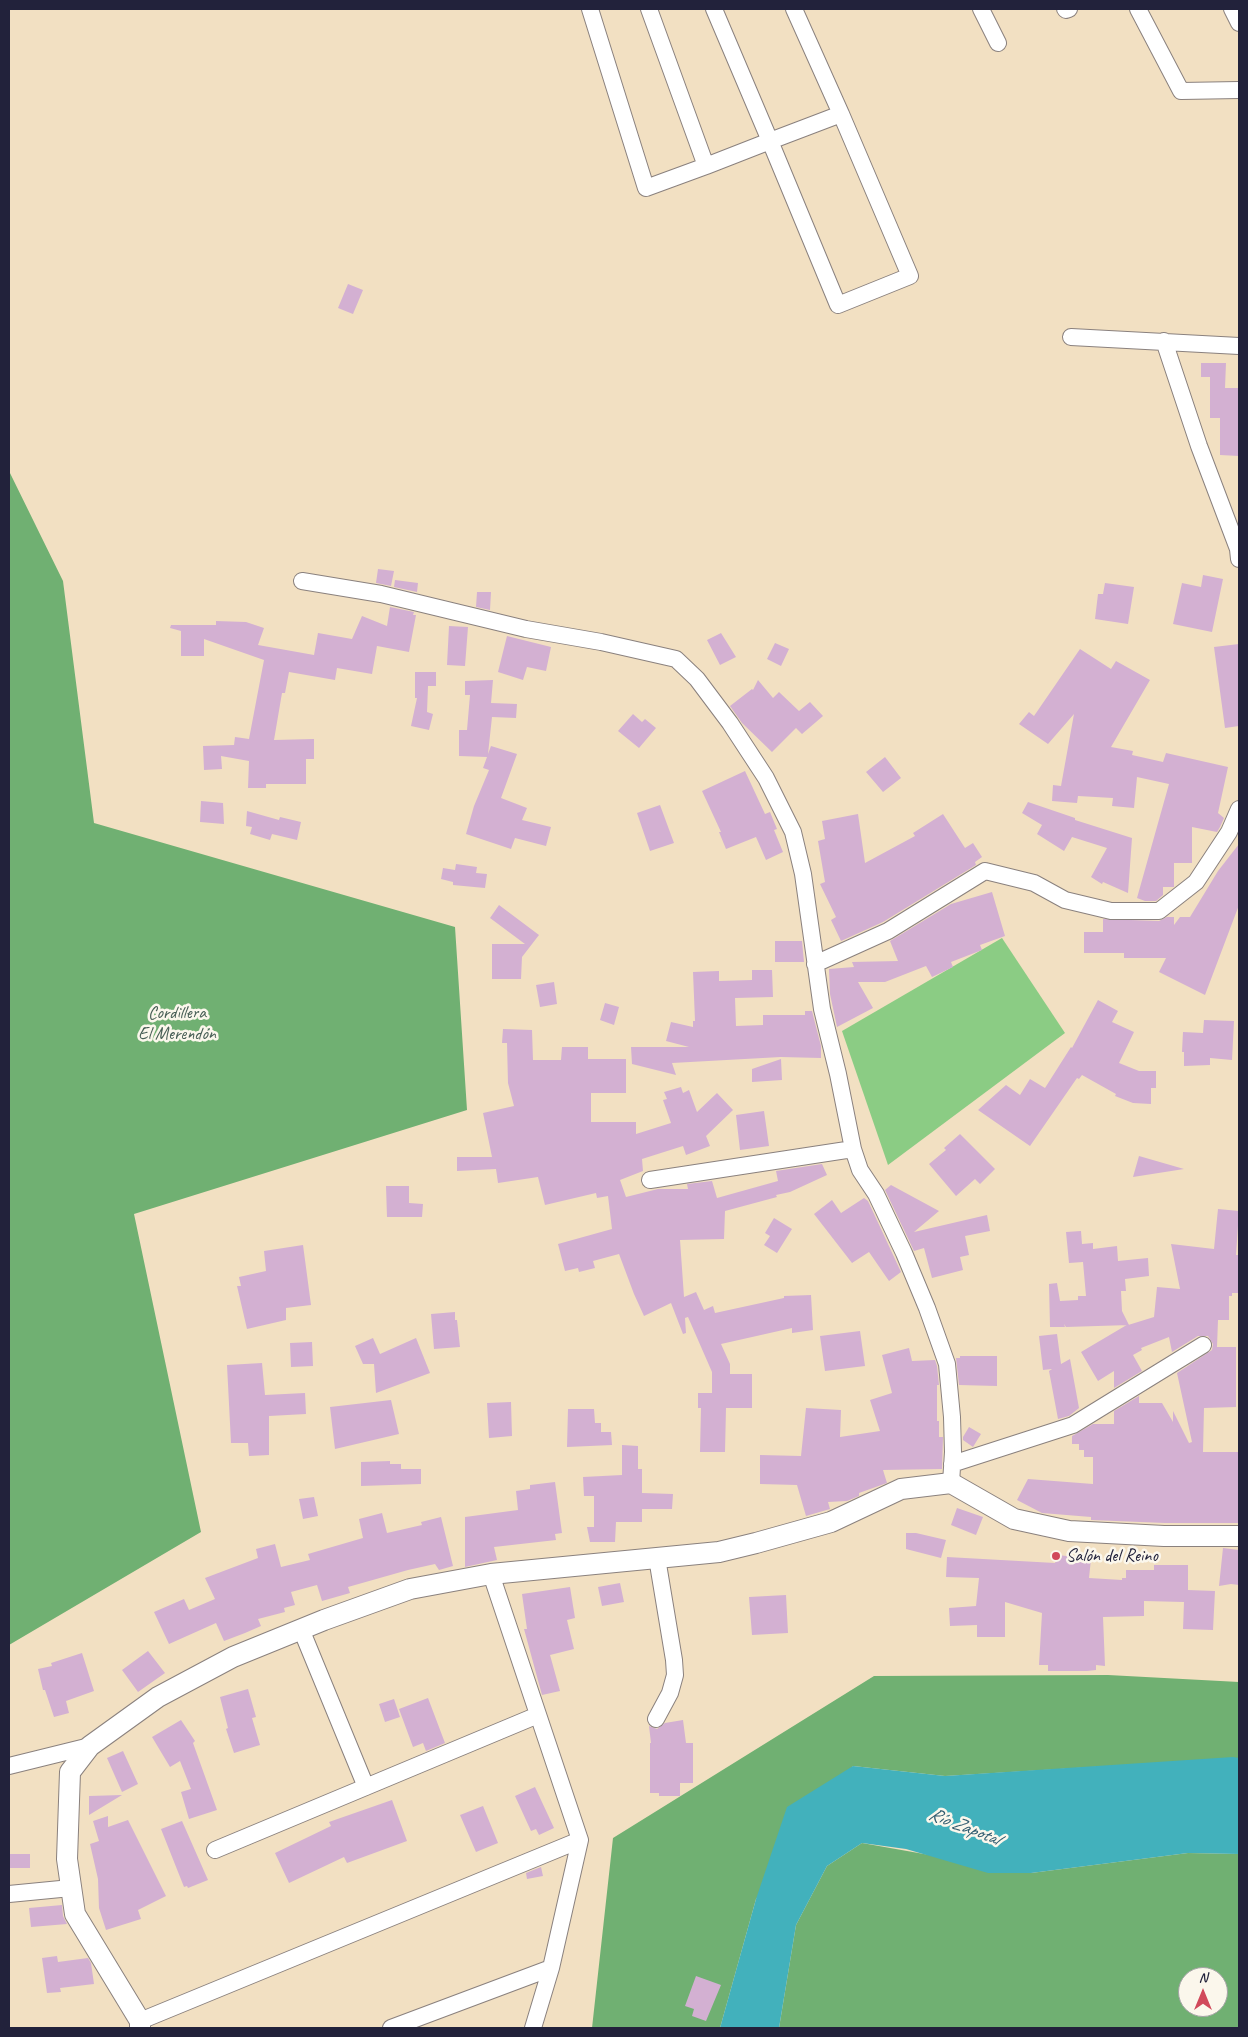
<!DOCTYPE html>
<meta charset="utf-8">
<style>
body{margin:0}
#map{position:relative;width:1248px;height:2037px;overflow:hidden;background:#f2e0c2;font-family:Caveat,sans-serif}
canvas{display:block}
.frame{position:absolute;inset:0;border:10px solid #22223b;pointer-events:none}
.north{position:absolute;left:1178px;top:1967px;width:50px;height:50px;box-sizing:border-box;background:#fbf7ec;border:1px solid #a4a2a5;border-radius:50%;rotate:0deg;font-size:14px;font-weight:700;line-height:20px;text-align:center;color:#22223b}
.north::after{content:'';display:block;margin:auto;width:18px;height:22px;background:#d1495b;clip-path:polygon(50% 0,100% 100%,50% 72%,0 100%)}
</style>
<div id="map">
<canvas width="1248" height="2037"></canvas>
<div class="frame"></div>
<div class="north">N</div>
</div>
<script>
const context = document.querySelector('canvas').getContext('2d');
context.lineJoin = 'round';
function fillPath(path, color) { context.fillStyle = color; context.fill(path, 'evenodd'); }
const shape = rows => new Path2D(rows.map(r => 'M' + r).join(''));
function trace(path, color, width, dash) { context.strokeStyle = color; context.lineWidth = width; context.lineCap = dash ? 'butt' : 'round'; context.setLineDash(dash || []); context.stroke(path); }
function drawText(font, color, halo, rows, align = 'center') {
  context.font = font + ' Caveat,sans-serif'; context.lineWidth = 5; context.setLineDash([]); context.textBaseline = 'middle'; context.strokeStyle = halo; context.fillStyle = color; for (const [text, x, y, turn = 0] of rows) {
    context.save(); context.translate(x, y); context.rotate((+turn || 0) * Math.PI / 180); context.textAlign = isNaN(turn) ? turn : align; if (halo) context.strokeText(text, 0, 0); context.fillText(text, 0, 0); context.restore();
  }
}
fillPath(shape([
 [1002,938,1065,1033,888,1165,842,1031]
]), '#8bcc84');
fillPath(shape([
 [9,471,63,581,94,823,455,927,467,1110,134,1214,201,1532,9,1645],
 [1108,1675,1239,1682,1239,1758,945,1776,853,1766,756,1899,720,2028,592,2028,613,1838,874,1676],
 [862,1843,1031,1873,1188,1853,1239,1854,1239,2028,779,2028,796,1925,827,1866],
 [1188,1977,1218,1977,1218,2007,1188,2007]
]), '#70b072');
fillPath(shape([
 [1233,1757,1239,1758,1239,1854,1188,1853,1031,1873,988,1873,906,1849,862,1843,827,1866,796,1925,779,2028,720,2028,756,1899,787,1807,853,1766,945,1776]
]), '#42b1bc');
fillPath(shape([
 [348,284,363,290,353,314,338,308],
 [1201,363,1226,363,1225,388,1239,388,1239,456,1220,455,1220,418,1210,418,1210,377,1201,377],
 [378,569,394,571,391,586,376,583],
 [1203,575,1223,579,1212,632,1173,624,1182,583,1201,587],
 [395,580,418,583,417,592,394,587],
 [1105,583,1134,587,1128,624,1095,619,1098,594,1103,594],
 [477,592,491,592,490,610,476,607],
 [390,607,414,612,413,615,416,615,409,652,377,646,372,674,337,668,335,680,289,672,285,693,282,693,274,740,314,739,314,759,306,759,306,784,266,784,266,788,248,788,249,761,221,756,222,769,204,770,203,746,234,745,235,737,249,739,264,660,204,639,204,656,181,656,181,631,170,628,171,625,216,625,216,621,246,622,264,628,258,645,314,655,318,633,352,639,362,616,387,626],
 [449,626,468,627,465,666,447,665],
 [721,633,736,657,720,665,707,640],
 [507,636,551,647,546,671,527,667,523,680,498,672],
 [775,643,789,649,781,666,767,659],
 [1239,644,1239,726,1225,728,1214,647],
 [1080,649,1111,669,1116,661,1150,680,1111,747,1133,751,1132,755,1163,762,1166,753,1228,767,1218,813,1224,818,1220,827,1217,832,1192,827,1192,863,1174,863,1174,887,1163,887,1163,895,1156,901,1145,901,1137,898,1169,784,1137,777,1134,808,1112,806,1113,798,1078,796,1077,803,1052,801,1053,785,1061,786,1074,714,1048,744,1019,724,1029,712,1034,716],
 [415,672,436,672,436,686,428,686,427,712,433,714,429,730,411,726,417,698,415,698],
 [493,680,491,703,517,704,516,718,492,717,488,754,491,746,517,754,501,798,527,808,522,820,551,827,546,846,515,838,511,849,466,834,474,806,489,770,483,768,487,757,459,756,459,730,467,730,470,695,465,695,465,681],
 [758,680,773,698,779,692,799,711,810,702,823,716,802,734,796,728,772,752,742,723,730,706,752,689,753,690],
 [633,714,642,722,645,719,656,728,639,748,618,731],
 [885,757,901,778,883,792,866,772],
 [745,771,765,814,770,812,777,829,774,830,783,852,766,860,756,837,726,849,719,832,721,832,702,791],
 [201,801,223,803,224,824,200,822],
 [1028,802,1075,818,1075,820,1132,838,1128,893,1103,882,1102,884,1091,877,1107,848,1072,837,1064,851,1037,834,1042,825,1022,813],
 [660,805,674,843,650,851,637,813],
 [247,811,279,820,280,817,301,822,297,840,272,834,270,840,250,834,252,827,246,826],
 [858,814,865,863,915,836,913,833,943,814,965,848,973,843,982,857,975,862,976,865,883,922,841,941,831,920,836,917,820,884,825,882,818,841,825,839,822,821],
 [1239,844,1239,905,1205,995,1159,972,1166,958,1124,958,1124,953,1084,953,1084,932,1103,932,1103,919,1159,921,1167,917,1174,917,1174,925,1180,917,1190,917,1218,871],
 [456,864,477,867,476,873,487,874,485,888,453,885,453,882,441,879,443,868,455,870],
 [992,892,1005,936,980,945,982,950,951,962,953,967,932,977,926,966,885,982,858,982,873,1008,837,1027,830,994,829,969,854,967,852,962,898,961,890,941,951,904],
 [499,905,539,935,522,957,521,979,492,979,492,944,525,944,490,918],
 [775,941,802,941,804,962,775,962],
 [752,970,772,970,773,997,735,998,736,1026,763,1025,763,1015,805,1015,805,1011,812,1011,821,1046,821,1058,781,1057,672,1063,676,1075,632,1064,631,1047,689,1047,666,1041,671,1022,693,1027,693,1021,695,1021,693,972,719,971,719,981,752,980],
 [554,982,557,1004,540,1007,536,985],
 [1098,1000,1118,1011,1112,1022,1134,1032,1119,1063,1139,1071,1156,1071,1156,1088,1151,1088,1151,1104,1133,1103,1115,1096,1116,1094,1082,1075,1079,1079,1077,1078,1030,1146,978,1110,1006,1085,1020,1095,1030,1079,1045,1088,1071,1047,1072,1048],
 [605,1003,619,1007,614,1025,600,1020],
 [1204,1020,1234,1021,1232,1060,1210,1058,1210,1065,1184,1066,1184,1052,1182,1052,1183,1032,1203,1033],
 [503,1029,532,1030,533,1060,561,1060,562,1047,588,1047,588,1059,626,1059,626,1093,591,1093,591,1122,636,1122,636,1134,671,1123,663,1100,667,1099,664,1092,681,1087,683,1093,689,1090,697,1112,717,1093,733,1110,706,1136,710,1146,686,1155,683,1146,642,1159,643,1171,620,1180,626,1197,658,1189,688,1189,687,1184,712,1181,717,1198,778,1181,776,1171,822,1164,827,1175,790,1192,776,1195,777,1197,725,1211,724,1239,680,1240,684,1297,696,1292,704,1310,713,1306,715,1313,784,1298,784,1296,811,1295,813,1330,792,1333,792,1328,721,1344,730,1364,730,1374,752,1374,752,1408,726,1408,725,1452,700,1452,701,1408,698,1408,698,1393,712,1393,712,1372,688,1317,685,1318,686,1333,683,1334,671,1303,644,1316,634,1294,619,1254,593,1261,595,1268,579,1272,578,1268,565,1271,558,1244,612,1229,608,1196,597,1198,596,1193,545,1205,538,1177,498,1183,496,1169,457,1171,457,1157,492,1157,483,1113,514,1106,508,1083,507,1043,502,1043],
 [781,1059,782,1080,752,1082,752,1069],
 [764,1111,769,1146,740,1150,736,1115],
 [960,1134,995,1169,980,1184,975,1179,956,1196,929,1164,946,1150,944,1148],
 [1139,1156,1184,1169,1133,1177],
 [891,1185,939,1211,914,1232,987,1215,990,1231,965,1236,969,1255,960,1257,963,1270,932,1278,924,1248,914,1251,885,1190],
 [386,1186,409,1186,409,1203,423,1204,422,1217,387,1217],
 [864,1198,868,1201,901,1272,889,1281,869,1252,852,1263,814,1214,832,1200,841,1213],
 [1218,1209,1239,1211,1236,1255,1239,1255,1239,1293,1232,1293,1232,1296,1229,1296,1229,1320,1218,1320,1217,1347,1236,1347,1236,1407,1204,1408,1203,1452,1239,1452,1239,1523,1165,1523,1091,1520,1091,1517,1042,1513,1017,1500,1028,1479,1093,1484,1093,1457,1084,1457,1084,1450,1079,1450,1079,1444,1072,1444,1072,1436,1093,1424,1114,1424,1114,1411,1139,1396,1139,1403,1162,1403,1173,1422,1173,1411,1189,1443,1192,1442,1177,1373,1212,1350,1213,1344,1208,1336,1198,1336,1172,1352,1169,1337,1141,1348,1142,1350,1133,1355,1142,1371,1114,1388,1114,1371,1098,1381,1081,1352,1125,1326,1154,1317,1157,1287,1180,1289,1171,1244,1214,1249],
 [774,1218,792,1229,777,1253,764,1245,770,1236,765,1233],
 [1081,1231,1082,1244,1093,1243,1093,1249,1117,1246,1118,1261,1148,1258,1149,1276,1125,1279,1126,1291,1121,1291,1122,1311,1129,1325,1066,1327,1064,1324,1065,1327,1050,1327,1049,1284,1057,1283,1060,1301,1078,1300,1078,1296,1086,1296,1083,1262,1069,1263,1066,1232],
 [303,1245,311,1305,286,1308,286,1320,247,1329,237,1286,241,1286,239,1277,266,1271,264,1251],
 [455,1312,455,1320,457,1320,460,1347,434,1349,431,1314],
 [860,1331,865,1366,825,1371,820,1336],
 [1057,1334,1061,1364,1070,1359,1079,1408,1069,1416,1058,1419,1049,1371,1052,1369,1043,1370,1039,1336],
 [373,1338,380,1354,416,1338,430,1373,376,1393,374,1364,363,1364,355,1346],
 [312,1342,313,1366,291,1367,290,1343],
 [909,1348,912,1361,935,1360,937,1366,939,1385,937,1385,937,1421,939,1421,939,1437,943,1437,942,1469,883,1470,887,1483,859,1493,859,1496,847,1501,828,1502,830,1509,806,1516,797,1485,760,1484,760,1455,801,1456,806,1408,841,1410,840,1437,880,1431,870,1400,892,1393,882,1355],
 [960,1356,997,1356,997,1386,959,1385,956,1358,960,1358],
 [262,1363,265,1395,305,1393,306,1414,269,1416,269,1455,249,1456,248,1443,231,1443,227,1365],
 [391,1400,399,1434,335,1449,330,1407],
 [511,1402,512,1436,489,1438,487,1403],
 [568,1409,594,1409,595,1423,601,1423,601,1432,611,1432,612,1445,567,1447],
 [969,1427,981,1434,973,1447,963,1440,963,1437],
 [622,1445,638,1446,638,1469,642,1469,642,1493,673,1494,672,1509,642,1509,642,1522,616,1522,615,1542,590,1542,587,1527,594,1527,594,1496,584,1496,583,1477,622,1475],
 [390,1461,390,1464,401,1464,401,1469,421,1469,421,1484,361,1486,361,1462],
 [555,1482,562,1533,555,1534,556,1540,494,1547,497,1560,465,1567,465,1517,518,1510,516,1491,530,1489,530,1485],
 [314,1497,318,1516,303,1519,299,1499],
 [957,1508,983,1517,976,1535,951,1525],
 [382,1513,387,1533,422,1525,421,1522,441,1517,453,1566,439,1570,435,1564,408,1570,348,1587,350,1593,322,1601,317,1585,291,1592,295,1605,284,1608,285,1612,258,1619,261,1626,245,1633,224,1641,216,1623,169,1644,154,1612,184,1599,189,1610,215,1599,205,1578,258,1558,256,1549,275,1544,281,1567,310,1560,308,1554,363,1538,359,1519],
 [906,1533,916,1533,946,1540,941,1558,906,1549],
 [1223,1548,1239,1550,1239,1585,1231,1584,1219,1586],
 [1058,1555,1091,1559,1089,1578,1122,1580,1122,1578,1126,1578,1126,1570,1154,1570,1154,1565,1188,1565,1188,1590,1215,1591,1213,1630,1183,1629,1184,1602,1144,1601,1144,1616,1103,1617,1105,1666,1096,1665,1096,1670,1087,1671,1048,1671,1048,1665,1039,1665,1042,1613,1005,1602,1005,1637,977,1637,977,1625,950,1626,949,1608,976,1606,979,1578,946,1577,947,1557,1055,1563],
 [620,1583,624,1602,602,1606,598,1587],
 [570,1587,575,1618,567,1620,574,1649,550,1655,560,1691,542,1695,524,1629,527,1629,522,1594],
 [786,1595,788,1633,752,1635,749,1597],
 [148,1651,165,1673,138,1692,122,1670],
 [82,1653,94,1691,66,1701,69,1713,54,1717,45,1690,43,1690,38,1669,52,1666,51,1663],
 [248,1689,256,1717,252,1718,260,1745,234,1753,226,1729,228,1728,220,1697],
 [428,1698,445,1743,426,1751,423,1743,413,1747,399,1709],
 [394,1699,400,1717,385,1722,379,1704],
 [181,1720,195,1741,193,1743,217,1810,189,1819,181,1792,191,1789,180,1761,170,1767,152,1737],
 [683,1720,686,1743,693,1743,693,1783,680,1783,680,1796,659,1796,659,1793,650,1793,650,1743,651,1743,649,1726,657,1729,665,1723],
 [123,1751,138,1784,122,1792,107,1758],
 [535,1787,554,1828,539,1835,536,1829,531,1831,515,1796],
 [122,1795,89,1815,89,1796],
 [392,1800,407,1841,347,1863,344,1857,289,1883,275,1853,331,1826,329,1822],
 [483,1806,498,1843,476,1852,460,1815],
 [108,1816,108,1827,128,1820,166,1896,138,1910,141,1919,106,1930,99,1908,98,1879,90,1844,99,1841,93,1821],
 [182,1821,208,1880,188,1888,187,1886,184,1887,161,1829],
 [9,1854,30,1854,30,1868,9,1868],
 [541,1867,543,1876,527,1879,526,1873],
 [62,1905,63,1916,67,1924,31,1927,29,1908],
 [57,1956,58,1962,88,1958,91,1963,94,1984,60,1988,61,1992,47,1993,42,1958],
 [696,1976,721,1985,706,2021,692,2016,694,2009,685,2006]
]), '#d3b0d2');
const minor = shape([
 [590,9,646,188,706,166],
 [649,9,706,166,770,141,838,305,910,276,841,114],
 [714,9,770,141,841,114,794,9],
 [981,9,998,43],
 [1065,9,1066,10,1069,9],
 [1138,9,1181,91,1239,90],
 [1232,9,1239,23],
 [1071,337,1239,346],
 [1164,341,1199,446,1238,549,1239,559],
 [302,581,381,594,526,629,601,642,676,659,697,679,730,723,766,778,793,832,803,874,822,1009,838,1074,853,1149,860,1170,876,1194,904,1253,927,1308,947,1364,952,1417,953,1452,951,1483],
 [815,964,888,931,985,871,1034,883,1065,900,1111,911,1159,911,1196,882,1229,832,1239,809],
 [650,1180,853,1149],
 [952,1464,1073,1425,1203,1345],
 [491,1574,580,1840,551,1968,533,2028],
 [301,1629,366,1787],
 [656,1719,670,1693,675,1675,674,1660,657,1558],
 [9,1766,90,1746],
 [215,1850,538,1715],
 [9,1894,71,1888],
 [140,2021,580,1840],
 [391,2028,551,1968]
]);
const tertiary = shape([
 [140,2028,140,2021,75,1914,67,1859,70,1772,90,1746,158,1697,233,1657,324,1620,410,1589,491,1574,719,1552,756,1543,831,1522,901,1489,951,1483,1014,1519,1069,1531,1164,1536,1239,1536]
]);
trace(minor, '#8a817e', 18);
trace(tertiary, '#8a817e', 22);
trace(minor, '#fff', 16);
trace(tertiary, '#fff', 20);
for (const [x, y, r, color] of [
 [1056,1556,5,"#d1495b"]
]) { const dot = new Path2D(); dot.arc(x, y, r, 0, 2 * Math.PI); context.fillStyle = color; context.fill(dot); trace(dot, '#fbf7ec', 2); }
drawText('18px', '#475e55', '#fbf7ec', [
 ["Cordillera",177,1013],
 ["El Merendón",177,1034]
]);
drawText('18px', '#22223b', '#fbf7ec', [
 ["Salón del Reino",1066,1556]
], 'left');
drawText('italic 19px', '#2f5b6f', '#fbf7ec', [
 ["Río Zapotal",964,1827,21]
]);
</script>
